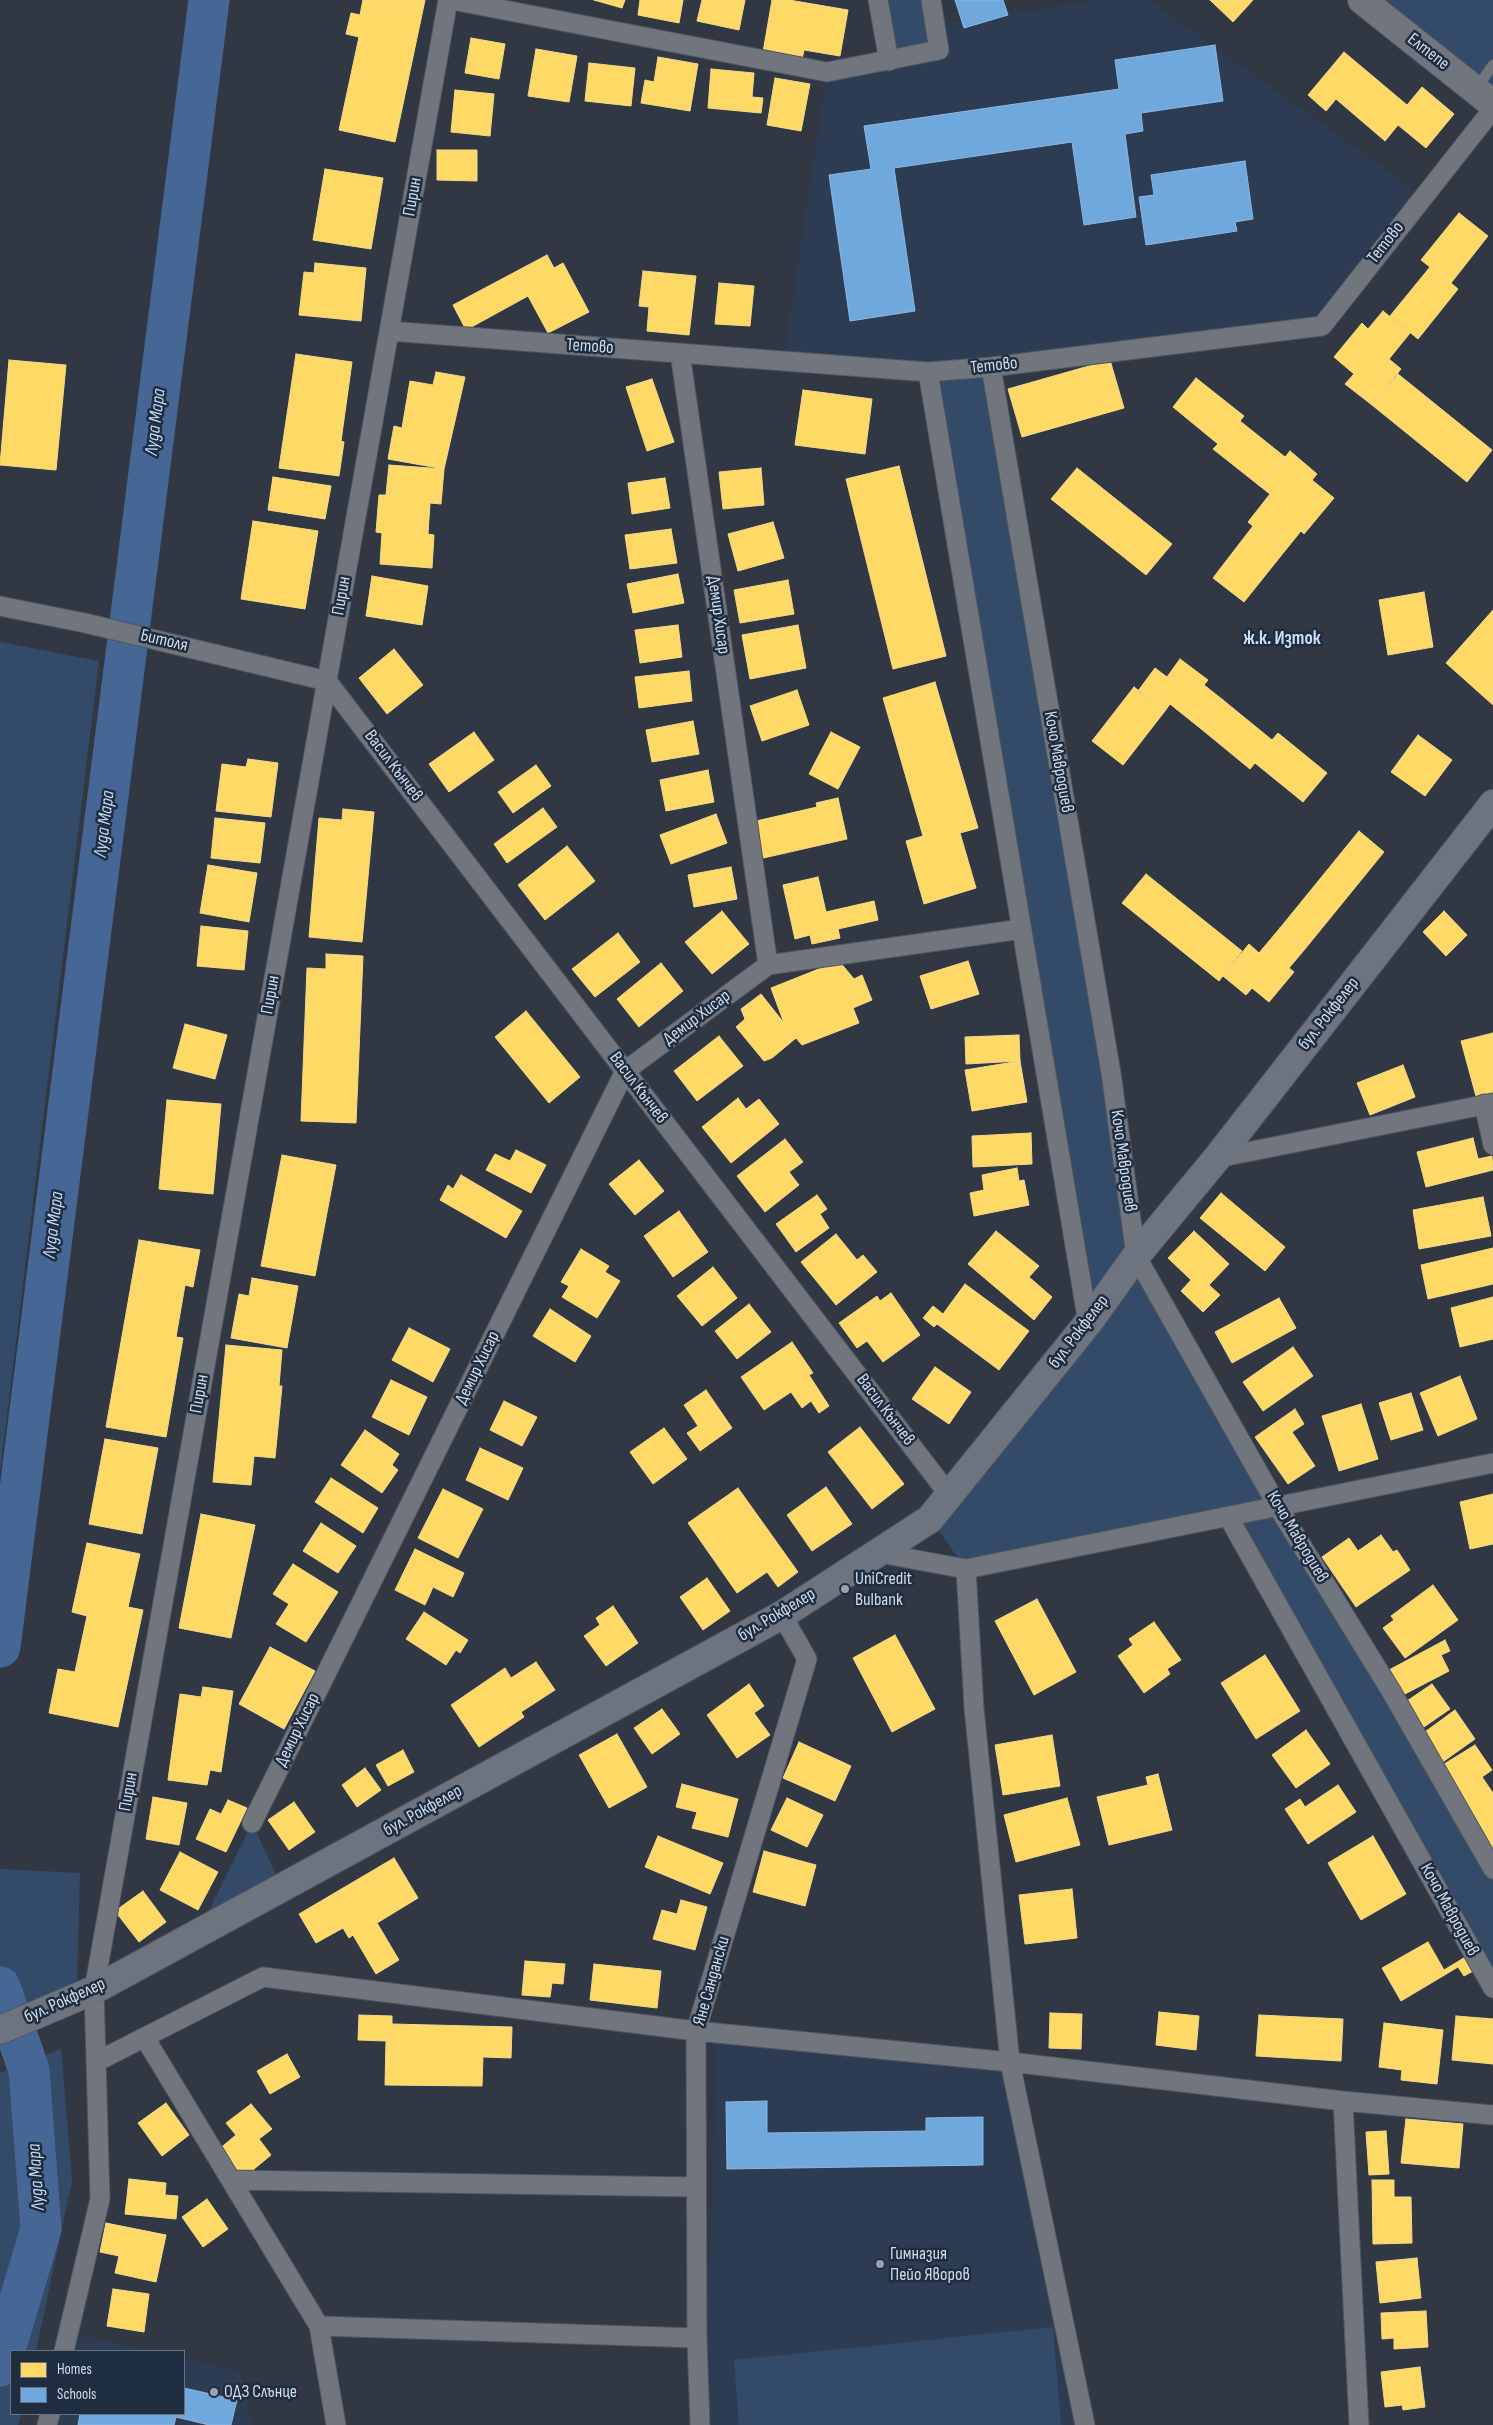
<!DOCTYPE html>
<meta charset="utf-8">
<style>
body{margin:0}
#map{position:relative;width:1493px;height:2425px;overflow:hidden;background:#313843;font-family:"Sofia Sans Condensed",sans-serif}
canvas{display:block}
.legend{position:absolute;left:10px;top:2350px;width:175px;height:65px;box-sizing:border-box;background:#1f2d40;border:1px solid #677383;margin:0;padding:6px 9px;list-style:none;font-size:15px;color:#d2dbe8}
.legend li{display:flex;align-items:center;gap:10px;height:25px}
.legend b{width:25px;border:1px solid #677383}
</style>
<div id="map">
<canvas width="1493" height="2425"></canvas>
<ul class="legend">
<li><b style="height:14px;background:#ffd966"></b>Homes</li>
<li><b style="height:14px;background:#6fa8dc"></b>Schools</li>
</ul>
</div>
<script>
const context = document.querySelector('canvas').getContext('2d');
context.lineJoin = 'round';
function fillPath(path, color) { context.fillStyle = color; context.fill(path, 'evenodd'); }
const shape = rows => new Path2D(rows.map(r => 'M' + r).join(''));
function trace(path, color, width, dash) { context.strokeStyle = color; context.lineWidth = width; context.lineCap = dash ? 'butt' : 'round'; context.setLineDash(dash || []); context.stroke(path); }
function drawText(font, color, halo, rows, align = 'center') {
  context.font = font + ' "Sofia Sans Condensed",sans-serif'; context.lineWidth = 5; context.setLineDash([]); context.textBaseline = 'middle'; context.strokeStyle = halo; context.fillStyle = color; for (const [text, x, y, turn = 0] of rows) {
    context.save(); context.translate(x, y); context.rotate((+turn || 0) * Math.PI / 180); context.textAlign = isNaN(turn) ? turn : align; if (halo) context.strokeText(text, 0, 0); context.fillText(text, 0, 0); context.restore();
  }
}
fillPath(shape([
 [1099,0,1149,0,1423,196,1322,326,991,367,783,361,827,72,889,61,935,25],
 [714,2037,1010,2062,1085,2425,707,2425,704,2334,713,2193],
 [68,2332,153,2351,64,2351],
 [184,2358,240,2371,252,2425,47,2425,50,2414,184,2414]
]), '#2d3c53');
fillPath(shape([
 [878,0,931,0,939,50,889,61],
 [1362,0,1493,0,1493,104],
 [991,367,1136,1256,1493,1869,1493,1988,1229,1518,966,1569,930,1519,1088,1323,928,372],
 [0,642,99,661,0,1473],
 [252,1823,282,1887,198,1933],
 [0,1869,80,1873,77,1983,0,2013],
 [61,2049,72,2181,36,2351,11,2351,11,2414,21,2414,18,2425,0,2425,0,2073],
 [1053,2327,1061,2425,739,2425,734,2360]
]), '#344a69');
const homes = shape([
 [363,0,425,0,395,142,339,130,359,37,346,34,351,13,360,15,363,0],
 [594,0,625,0,622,8,594,0],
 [640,0,683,0,679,23,638,15,640,0],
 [702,0,745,0,739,30,697,21,702,0],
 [772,0,789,0,848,10,840,56,804,50,801,64,762,58,772,0],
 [1210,0,1253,0,1233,22,1210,0],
 [471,38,505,44,499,79,465,73,471,38],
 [536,49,577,56,569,102,528,96,536,49],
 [1344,52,1407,105,1422,87,1454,114,1426,148,1398,125,1385,141,1336,99,1326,111,1308,95,1344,52],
 [658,57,698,64,690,111,641,103,645,80,654,82,658,57],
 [589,63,635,68,631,106,585,101,589,63],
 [711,69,754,73,752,97,763,98,761,113,708,108,711,69],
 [775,78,810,84,801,131,767,125,775,78],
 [455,90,494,94,490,136,451,132,455,90],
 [437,150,477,150,477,181,437,180,437,150],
 [325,169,383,178,371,249,313,240,325,169],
 [1459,213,1488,236,1451,283,1458,289,1418,339,1390,316,1430,267,1421,260,1459,213],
 [547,255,554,268,563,263,589,312,548,333,528,296,466,330,453,305,547,255],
 [315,263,366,268,361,321,299,315,304,272,314,273,315,263],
 [643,271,696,276,689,335,647,331,649,307,639,306,643,271],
 [719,283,754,286,750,326,715,324,719,283],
 [1383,311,1410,333,1389,359,1401,369,1372,405,1345,384,1354,374,1334,357,1362,323,1368,329,1383,311],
 [296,354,352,362,341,441,344,442,339,476,279,468,296,354],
 [9,360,66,365,56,470,0,465,9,360],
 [1110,360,1124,408,1022,437,1008,389,1110,360],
 [436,372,465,377,444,469,388,459,394,426,402,428,410,381,433,385,436,372],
 [1398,374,1492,450,1467,482,1372,405,1398,374],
 [1196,378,1244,416,1240,421,1285,457,1261,487,1213,449,1218,444,1173,407,1196,378],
 [652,379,674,442,647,451,626,387,652,379],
 [803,390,872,399,865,454,795,445,803,390],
 [1290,451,1317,474,1312,480,1334,498,1304,534,1301,531,1284,552,1248,522,1270,494,1261,487,1290,451],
 [389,465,444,469,441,504,430,503,428,534,434,535,432,568,380,564,382,533,376,532,379,495,386,495,389,465],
 [899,466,946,656,893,669,846,479,899,466],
 [761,468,764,505,723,509,719,472,761,468],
 [1077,468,1172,544,1146,575,1051,499,1077,468],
 [273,477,331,486,325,519,268,510,273,477],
 [665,478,670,508,632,514,628,483,665,478],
 [253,521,318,531,305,609,241,599,253,521],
 [773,522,784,558,738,571,728,534,773,522],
 [1253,526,1284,552,1244,602,1213,578,1253,526],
 [671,529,677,563,630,569,625,535,671,529],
 [678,574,684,603,633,613,627,584,678,574],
 [372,576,428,586,422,625,366,616,372,576],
 [788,580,794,614,740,623,734,590,788,580],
 [1424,592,1433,647,1388,655,1379,600,1424,592],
 [1493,610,1493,705,1446,663,1493,610],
 [678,625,682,657,640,663,635,630,678,625],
 [798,625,806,668,750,679,742,635,798,625],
 [394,649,423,685,387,714,359,678,394,649],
 [1180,659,1208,680,1204,685,1223,700,1200,728,1170,704,1165,711,1138,691,1155,668,1167,677,1180,659],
 [689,671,692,701,639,708,635,677,689,671],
 [935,682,978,828,960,833,976,888,924,904,906,841,923,836,883,698,935,682],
 [1134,687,1165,711,1123,765,1092,741,1134,687],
 [797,690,809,725,762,741,750,706,797,690],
 [1223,700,1272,740,1278,733,1327,773,1303,802,1255,763,1250,769,1200,728,1223,700],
 [693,721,699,754,652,762,646,730,693,721],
 [474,732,494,760,449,792,429,764,474,732],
 [831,732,860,747,838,789,809,774,831,732],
 [1418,735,1452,760,1425,796,1391,772,1418,735],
 [248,759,278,763,271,817,216,811,222,764,246,767,248,759],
 [536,765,551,786,513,813,498,792,536,765],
 [708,770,714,802,666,811,660,780,708,770],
 [838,798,847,839,759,859,752,822,817,807,816,803,838,798],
 [543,808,557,827,507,863,494,844,543,808],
 [343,809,374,812,362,942,309,937,319,818,342,820,343,809],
 [716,814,727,843,671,864,660,835,716,814],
 [215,818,265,823,260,863,211,858,215,818],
 [1359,831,1384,852,1305,949,1280,928,1359,831],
 [567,846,595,881,545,920,518,885,567,846],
 [208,865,257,873,249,922,200,913,208,865],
 [731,867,737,899,694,907,688,875,731,867],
 [1146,874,1242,951,1219,981,1122,903,1146,874],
 [818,877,826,912,874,901,878,920,838,929,840,938,812,944,810,935,795,939,783,885,818,877],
 [722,911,749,944,712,974,685,942,722,911],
 [1444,911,1467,935,1446,956,1423,932,1444,911],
 [201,926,248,931,244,970,197,966,201,926],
 [1280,928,1305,949,1289,968,1294,972,1269,1002,1252,988,1246,995,1223,976,1249,944,1259,953,1280,928],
 [618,933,640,962,595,997,572,969,618,933],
 [326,954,363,956,356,1123,301,1121,307,968,326,969,326,954],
 [839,961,854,979,862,975,872,1000,853,1008,859,1023,802,1045,796,1038,772,1058,764,1061,736,1027,745,1019,741,1009,761,994,784,1023,771,988,839,961],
 [968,961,979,994,931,1009,920,976,968,961],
 [661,963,683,991,639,1027,617,999,661,963],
 [526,1011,580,1077,549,1103,495,1037,526,1011],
 [185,1024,227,1035,215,1079,173,1068,185,1024],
 [1493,1033,1493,1098,1477,1100,1461,1041,1493,1033],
 [1019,1035,1020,1061,966,1064,965,1037,1019,1035],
 [719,1036,743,1066,697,1101,674,1071,719,1036],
 [1020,1061,1027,1102,972,1111,965,1070,1020,1061],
 [1403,1065,1415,1097,1370,1115,1357,1083,1403,1065],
 [738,1098,746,1109,759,1099,779,1124,731,1163,702,1127,738,1098],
 [167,1100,221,1104,213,1194,159,1189,167,1100],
 [1031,1133,1032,1164,973,1167,972,1136,1031,1133],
 [1473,1138,1478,1159,1492,1156,1493,1170,1426,1187,1417,1152,1473,1138],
 [785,1139,803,1162,789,1172,799,1185,765,1212,737,1176,785,1139],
 [516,1150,546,1165,531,1193,486,1170,495,1154,510,1161,516,1150],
 [282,1155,336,1165,315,1276,261,1266,282,1155],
 [639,1160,664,1191,635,1215,609,1184,639,1160],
 [1017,1168,1019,1181,1024,1180,1029,1205,974,1216,970,1193,984,1190,982,1175,1017,1168],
 [461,1175,522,1211,506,1238,440,1200,448,1185,453,1189,461,1175],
 [1221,1193,1285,1247,1265,1271,1200,1218,1221,1193],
 [817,1195,827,1209,820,1214,829,1228,796,1252,776,1224,817,1195],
 [1483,1197,1491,1236,1419,1249,1413,1210,1483,1197],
 [679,1211,708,1252,673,1277,644,1236,679,1211],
 [996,1231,1039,1266,1029,1277,1052,1297,1034,1320,968,1264,996,1231],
 [1194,1231,1229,1264,1209,1285,1220,1295,1203,1312,1181,1291,1191,1280,1168,1258,1194,1231],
 [836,1234,857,1260,863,1255,877,1272,836,1305,801,1262,836,1234],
 [139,1240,200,1250,193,1287,185,1285,176,1337,183,1338,166,1437,106,1427,139,1240],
 [1493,1248,1493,1284,1428,1299,1421,1265,1493,1248],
 [581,1249,609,1266,605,1272,620,1281,597,1318,562,1297,569,1286,561,1282,581,1249],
 [713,1267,737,1298,702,1326,677,1296,713,1267],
 [252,1278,298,1286,287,1348,231,1338,239,1294,249,1296,252,1278],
 [965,1284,1029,1331,999,1370,937,1324,934,1327,923,1318,933,1306,943,1314,965,1284],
 [891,1293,920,1335,883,1362,867,1341,857,1348,839,1323,877,1296,880,1301,891,1293],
 [1493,1297,1493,1339,1460,1347,1451,1308,1493,1297],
 [1279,1298,1296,1328,1232,1363,1215,1332,1279,1298],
 [749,1304,771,1332,737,1359,715,1331,749,1304],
 [550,1309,591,1336,575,1362,533,1336,550,1309],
 [409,1328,450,1349,433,1382,392,1360,409,1328],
 [792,1342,813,1373,809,1375,829,1406,819,1413,811,1401,802,1408,791,1392,764,1410,741,1377,792,1342],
 [226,1345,282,1350,279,1386,282,1386,275,1458,254,1456,251,1485,213,1482,226,1345],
 [1293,1347,1313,1376,1263,1411,1243,1382,1293,1347],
 [935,1367,971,1392,949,1424,912,1399,935,1367],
 [1460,1376,1477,1419,1438,1436,1420,1393,1460,1376],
 [391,1380,427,1397,409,1435,372,1417,391,1380],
 [706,1390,732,1428,700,1451,687,1433,698,1426,684,1405,706,1390],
 [1411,1393,1423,1430,1391,1440,1379,1403,1411,1393],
 [504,1401,537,1417,522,1446,490,1430,504,1401],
 [1361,1404,1378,1459,1339,1471,1322,1416,1361,1404],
 [1295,1409,1304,1424,1292,1432,1315,1466,1288,1484,1255,1437,1295,1409],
 [860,1427,904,1484,872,1509,828,1452,860,1427],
 [664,1428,687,1459,653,1484,630,1452,664,1428],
 [365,1430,399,1454,392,1465,398,1470,382,1493,341,1465,365,1430],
 [105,1439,158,1448,142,1534,89,1524,105,1439],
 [480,1448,523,1468,508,1500,466,1480,480,1448],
 [331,1478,378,1508,363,1533,315,1502,331,1478],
 [826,1487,852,1524,812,1551,787,1515,826,1487],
 [738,1488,798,1572,778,1587,767,1572,737,1593,688,1523,738,1488],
 [443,1489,483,1509,458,1558,418,1538,443,1489],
 [1493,1494,1493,1544,1470,1549,1460,1502,1493,1494],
 [201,1514,255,1525,231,1638,179,1628,201,1514],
 [321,1523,356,1546,338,1573,303,1551,321,1523],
 [1381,1535,1393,1552,1397,1550,1410,1570,1356,1607,1322,1557,1349,1538,1358,1551,1381,1535],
 [87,1543,140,1554,128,1607,143,1610,118,1727,49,1713,58,1669,75,1672,87,1616,72,1612,87,1543],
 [415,1549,464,1573,453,1597,433,1587,425,1605,395,1590,415,1549],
 [293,1564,338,1592,306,1642,276,1624,289,1604,273,1594,293,1564],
 [707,1578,730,1611,703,1630,680,1597,707,1578],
 [1433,1585,1458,1620,1405,1658,1383,1628,1394,1620,1391,1616,1433,1585],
 [1037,1599,1076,1672,1034,1695,995,1621,1037,1599],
 [613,1606,638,1643,606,1666,584,1636,600,1625,596,1618,613,1606],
 [424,1612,468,1640,460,1653,456,1650,446,1665,406,1639,424,1612],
 [1154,1622,1181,1660,1167,1669,1170,1674,1144,1693,1118,1656,1133,1645,1129,1639,1154,1622],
 [895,1635,935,1709,892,1732,853,1658,895,1635],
 [1445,1640,1450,1651,1441,1655,1449,1671,1403,1695,1389,1670,1445,1640],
 [270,1647,315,1671,284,1729,239,1704,270,1647],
 [1265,1655,1300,1711,1256,1739,1221,1683,1265,1655],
 [536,1662,555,1690,521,1712,524,1717,479,1747,451,1705,505,1668,511,1678,536,1662],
 [749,1684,764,1706,754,1713,770,1735,737,1758,707,1715,749,1684],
 [1432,1684,1450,1709,1421,1729,1404,1703,1432,1684],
 [203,1687,233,1691,221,1772,210,1770,207,1785,168,1780,180,1694,201,1697,203,1687],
 [662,1709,680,1734,652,1754,634,1728,662,1709],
 [1455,1710,1475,1739,1437,1766,1418,1737,1455,1710],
 [1306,1730,1330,1764,1296,1788,1272,1755,1306,1730],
 [617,1734,647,1787,609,1808,579,1755,617,1734],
 [1052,1735,1060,1786,1003,1795,995,1745,1052,1735],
 [799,1742,851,1766,835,1801,783,1778,799,1742],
 [1475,1745,1492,1770,1482,1777,1493,1793,1493,1866,1436,1769,1475,1745],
 [403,1750,414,1772,388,1786,376,1765,403,1750],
 [365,1768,381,1790,357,1807,342,1785,365,1768],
 [1158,1774,1172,1830,1109,1845,1097,1797,1148,1785,1146,1777,1158,1774],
 [682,1784,738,1799,728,1837,692,1828,697,1812,676,1807,682,1784],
 [1338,1785,1356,1812,1308,1844,1285,1809,1300,1799,1305,1807,1338,1785],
 [153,1797,187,1803,179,1845,146,1839,153,1797],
 [787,1798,823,1815,807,1847,771,1830,787,1798],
 [1067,1798,1080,1845,1016,1862,1004,1815,1067,1798],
 [228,1800,247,1808,226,1852,196,1839,210,1809,221,1814,228,1800],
 [294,1802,315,1832,289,1850,268,1820,294,1802],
 [658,1836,723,1863,710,1894,645,1867,658,1836],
 [1373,1836,1406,1894,1361,1920,1328,1863,1373,1836],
 [764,1851,816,1865,805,1906,753,1892,764,1851],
 [180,1852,218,1872,198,1910,160,1890,180,1852],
 [394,1858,418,1898,377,1923,399,1960,376,1974,353,1935,349,1938,343,1928,316,1943,299,1914,394,1858],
 [1072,1889,1077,1938,1025,1944,1019,1895,1072,1889],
 [143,1891,166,1922,139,1942,115,1911,143,1891],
 [681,1900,707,1907,695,1950,653,1939,662,1910,677,1914,681,1900],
 [1428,1942,1444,1970,1467,1956,1475,1970,1464,1976,1458,1967,1401,2001,1382,1968,1428,1942],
 [525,1961,565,1964,563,1984,552,1983,550,1997,522,1995,525,1961],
 [594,1964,661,1971,657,2008,590,2000,594,1964],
 [1159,2012,1199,2016,1196,2050,1156,2045,1159,2012],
 [1050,2013,1082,2014,1081,2049,1049,2048,1050,2013],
 [359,2015,392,2016,392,2024,512,2027,511,2058,483,2057,482,2086,385,2085,386,2041,358,2040,359,2015],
 [1259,2015,1343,2019,1341,2061,1256,2056,1259,2015],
 [1456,2016,1493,2019,1493,2064,1452,2060,1456,2016],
 [1384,2023,1443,2030,1437,2084,1401,2080,1402,2070,1379,2067,1384,2023],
 [287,2054,300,2077,270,2094,257,2071,287,2054],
 [166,2103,189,2135,162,2156,138,2123,166,2103],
 [251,2104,272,2129,259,2139,271,2155,242,2179,218,2150,236,2135,226,2123,251,2104],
 [1406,2119,1463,2124,1459,2168,1401,2163,1406,2119],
 [1386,2131,1389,2174,1369,2175,1366,2132,1386,2131],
 [129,2179,166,2183,165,2195,178,2196,176,2219,125,2214,129,2179],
 [1372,2180,1394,2180,1394,2197,1411,2197,1412,2243,1373,2244,1372,2180],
 [207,2199,228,2229,203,2247,182,2217,207,2199],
 [106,2223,166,2235,156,2282,115,2273,119,2256,100,2252,106,2223],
 [1417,2258,1421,2298,1380,2303,1376,2262,1417,2258],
 [113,2289,149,2294,144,2332,107,2326,113,2289],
 [1426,2311,1428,2347,1394,2349,1394,2338,1382,2339,1381,2313,1426,2311],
 [1420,2367,1425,2407,1403,2410,1402,2405,1385,2407,1381,2372,1420,2367]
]);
fillPath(homes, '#ffd966');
trace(homes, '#f2da8d', 1);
const schools = shape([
 [955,0,1003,0,1008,15,964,28,955,0],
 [1215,45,1223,101,1141,113,1143,131,1125,134,1136,217,1084,225,1072,142,894,168,915,311,850,321,829,175,871,169,864,126,1119,89,1115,60,1215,45],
 [1245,161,1253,219,1235,222,1237,231,1146,245,1139,197,1154,195,1151,175,1245,161],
 [767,2101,767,2133,926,2131,926,2118,983,2117,983,2165,727,2169,726,2102,767,2101],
 [184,2388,237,2400,231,2425,209,2425,176,2417,174,2425,78,2425,80,2414,184,2414,184,2388]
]);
fillPath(schools, '#6fa8dc');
trace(schools, '#8db7e0', 1);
trace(shape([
 [0,1647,209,0],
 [0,1987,29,2070,41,2229,0,2366]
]), '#466695', 41);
const lane = shape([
 [1476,89,1493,65]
]);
const street = shape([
 [452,0,827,72,939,50,931,0],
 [878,0,889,61],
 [389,331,928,372,991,367,1322,326,1493,109],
 [680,353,768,965],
 [991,367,1111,1073,1136,1256,1278,1507,1391,1691,1493,1869],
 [928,372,1088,1323],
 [0,606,85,623,327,681,950,1496],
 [1484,1104,1493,1145],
 [1217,1158,1493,1103],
 [1229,1518,1493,1988],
 [879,1553,966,1569,1493,1463],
 [966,1569,974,1708,1010,2062,1085,2425],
 [252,1823,625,1071,768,965,1022,929],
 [145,2038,319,2326,336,2425],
 [96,2062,263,1977,696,2031,1010,2062,1343,2101,1493,2115],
 [1343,2101,1359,2425],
 [231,2180,696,2187],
 [319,2326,697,2338],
 [64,2351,100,2199,94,1990,448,0],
 [47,2425,50,2414],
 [700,2425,697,2338,696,2031,807,1659,782,1615]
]);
const secondary = shape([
 [1362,0,1493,104]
]);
const primary = shape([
 [0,2030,94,1990,782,1615,930,1519,1088,1323,1136,1256,1217,1158,1493,804]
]);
trace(lane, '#4f555e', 12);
trace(street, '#4f555e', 21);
trace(secondary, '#4f555e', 30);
trace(primary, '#4f555e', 30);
trace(lane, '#70757e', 10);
trace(street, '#70757e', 19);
trace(secondary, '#70757e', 28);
trace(primary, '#6d747f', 28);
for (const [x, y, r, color] of [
 [845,1589,5,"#9aa2ae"],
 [880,2264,5,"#9aa2ae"],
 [214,2392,5,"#9aa2ae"]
]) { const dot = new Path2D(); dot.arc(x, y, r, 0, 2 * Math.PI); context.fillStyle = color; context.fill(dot); trace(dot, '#1f2d40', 2); }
drawText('18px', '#d2dbe8', '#1f2d40', [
 ["Елтепе",1428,52,38],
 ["Пирин",413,197,-80],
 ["Тетово",1386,243,-52],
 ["Тетово",590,347,4],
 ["Тетово",994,366,-6],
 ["Пирин",342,596,-80],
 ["Демир Хисар",718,615,82],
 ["Битоля",164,641,13],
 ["Кочо Мавродиев",1058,762,80],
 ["Васил Кънчев",393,766,53],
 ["Пирин",271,995,-80],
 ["бул. Рокфелер",1329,1014,-52],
 ["Демир Хисар",697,1018,-37],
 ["Васил Кънчев",638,1088,53],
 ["Кочо Мавродиев",1123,1161,82],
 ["бул. Рокфелер",1079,1332,-53],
 ["Демир Хисар",478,1368,-64],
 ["Пирин",200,1394,-80],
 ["Васил Кънчев",885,1410,53],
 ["Кочо Мавродиев",1297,1537,59],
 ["бул. Рокфелер",777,1615,-31],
 ["Демир Хисар",298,1730,-64],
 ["Пирин",129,1792,-80],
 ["бул. Рокфелер",423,1811,-29],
 ["Кочо Мавродиев",1449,1910,61],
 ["Яне Сандански",712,1981,-74],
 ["бул. Рокфелер",65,2001,-24]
]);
drawText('18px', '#d2dbe8', '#1f2d40', [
 ["UniCredit",855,1579],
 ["Bulbank",855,1600],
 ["Гимназия",890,2254],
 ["Пейо Яворов",890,2275],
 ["ОДЗ Слънце",224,2392]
], 'left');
drawText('italic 19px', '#c2d7f5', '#1f2d40', [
 ["Луда Мара",156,422,-83],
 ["Луда Мара",105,824,-83],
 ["Луда Мара",54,1225,-83],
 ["Луда Мара",37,2177,-94]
]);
drawText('bold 19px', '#ccddf7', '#1f2d40', [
 ["ж.к. Изток",1282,639]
]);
</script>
